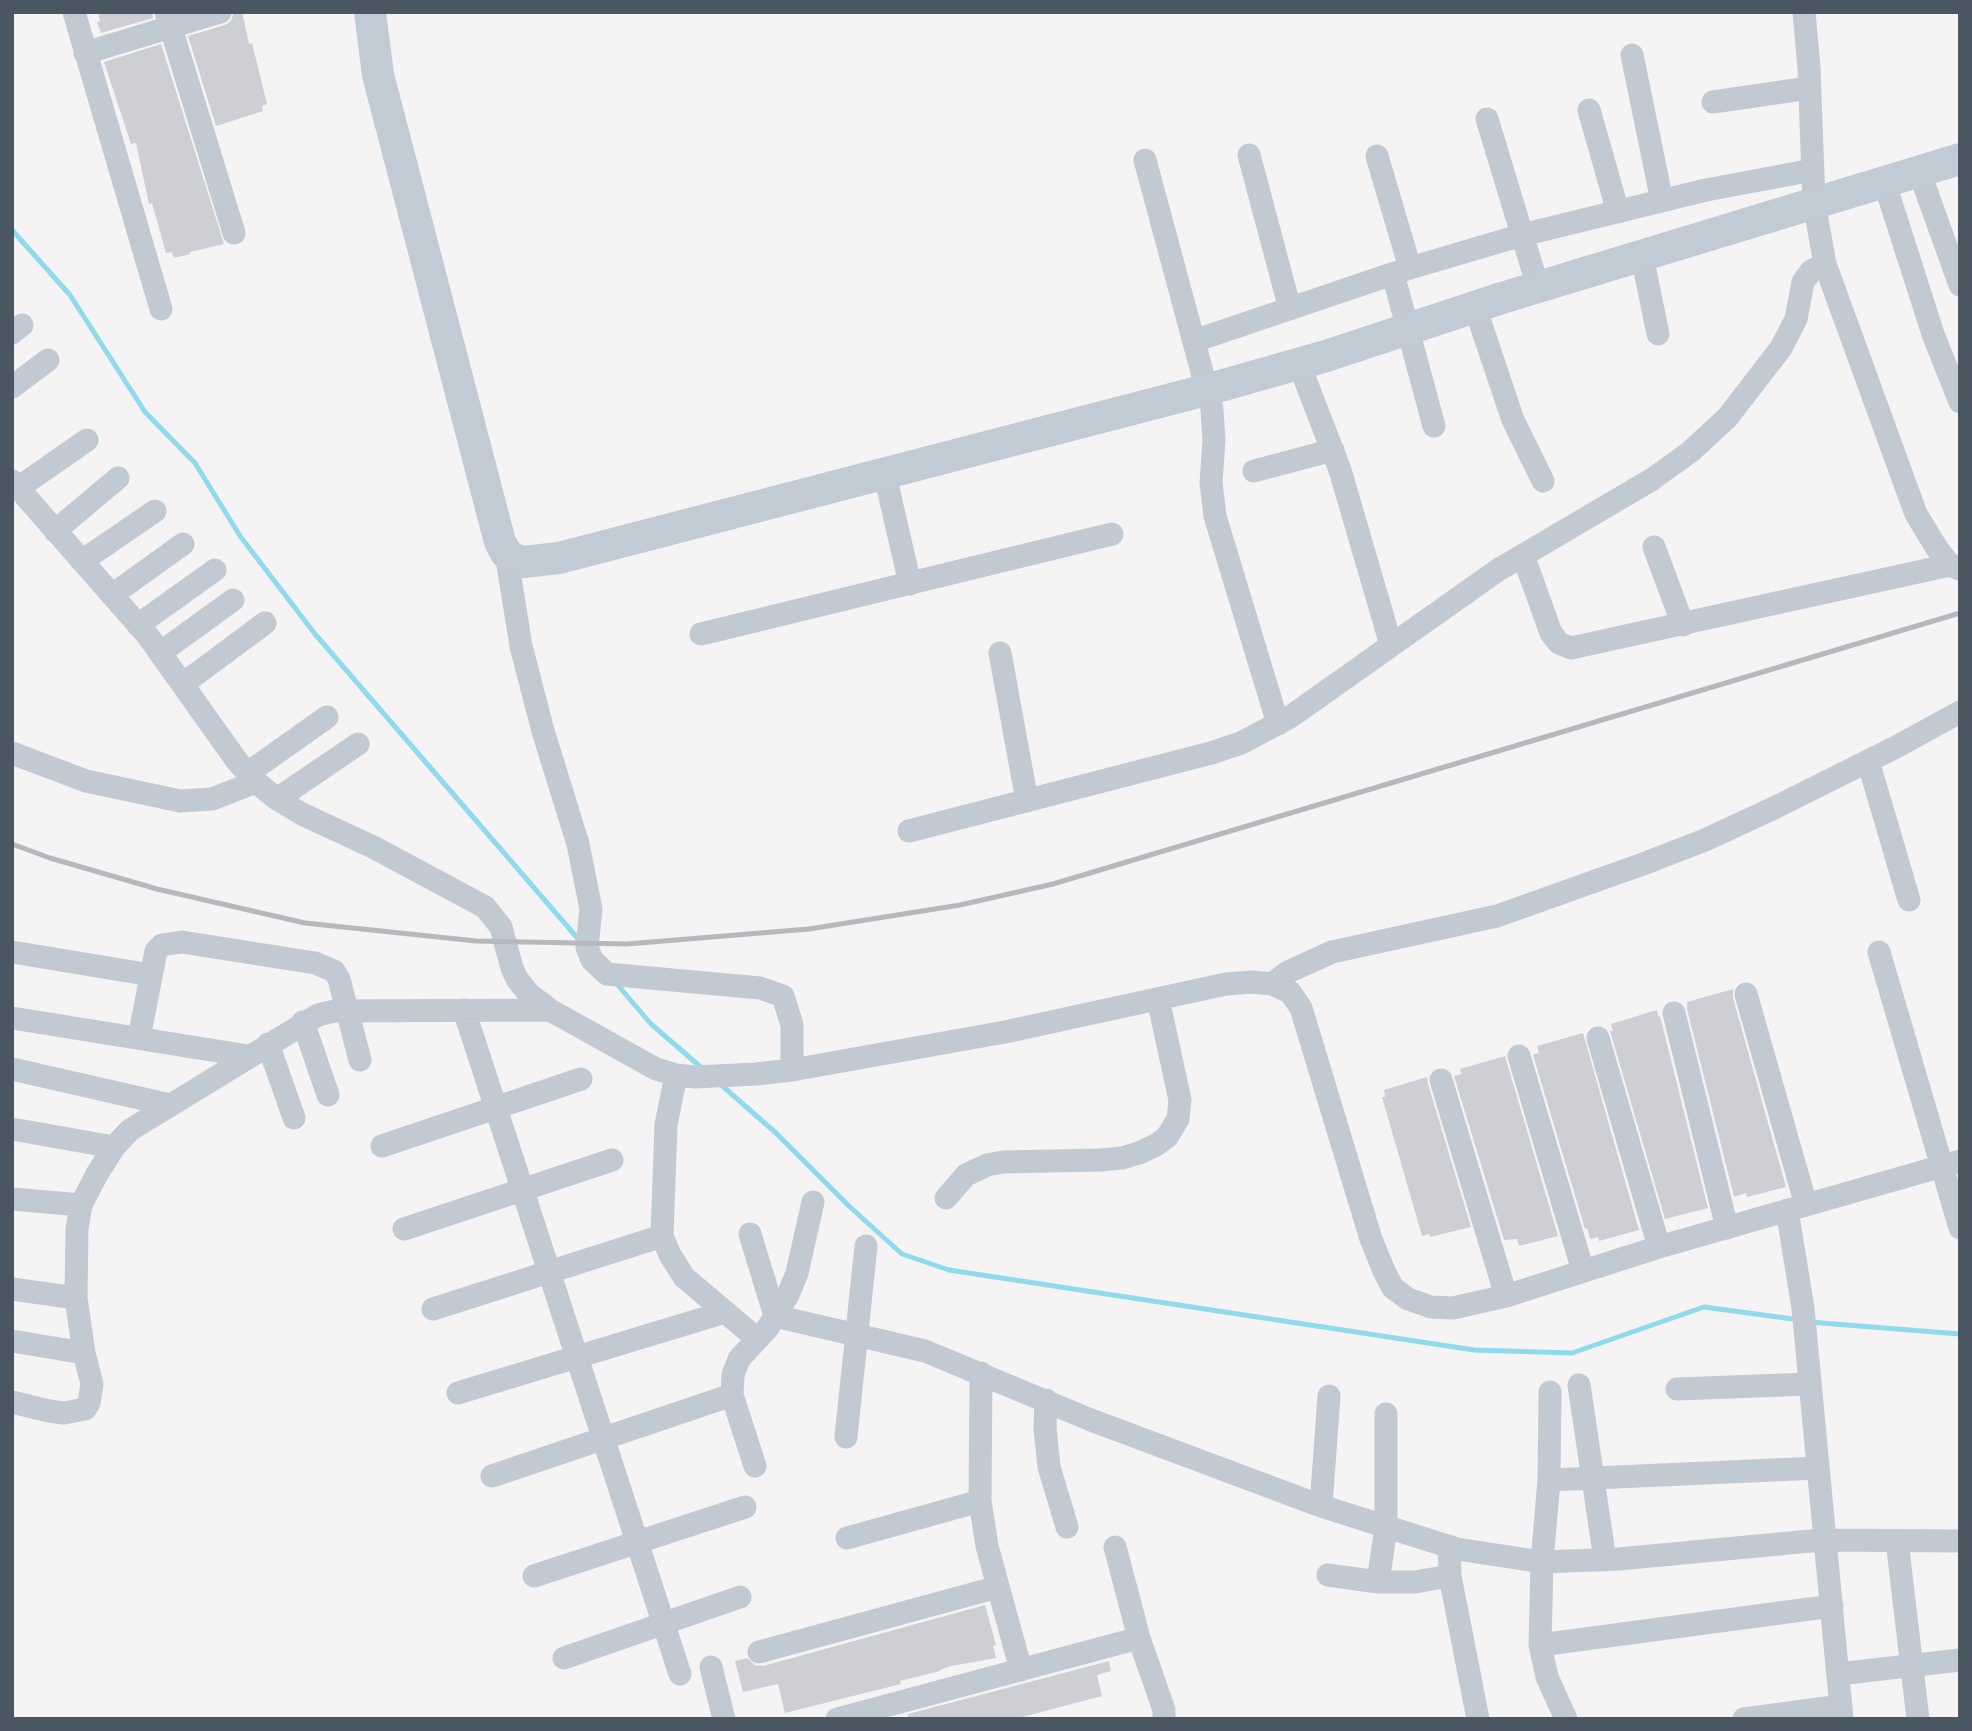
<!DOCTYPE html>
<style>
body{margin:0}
#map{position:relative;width:1972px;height:1731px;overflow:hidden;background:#f5f3f3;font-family:"Asap Condensed",sans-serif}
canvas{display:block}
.frame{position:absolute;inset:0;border:14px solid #4a5661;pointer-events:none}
</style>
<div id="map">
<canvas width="1972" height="1731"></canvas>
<div class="frame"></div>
</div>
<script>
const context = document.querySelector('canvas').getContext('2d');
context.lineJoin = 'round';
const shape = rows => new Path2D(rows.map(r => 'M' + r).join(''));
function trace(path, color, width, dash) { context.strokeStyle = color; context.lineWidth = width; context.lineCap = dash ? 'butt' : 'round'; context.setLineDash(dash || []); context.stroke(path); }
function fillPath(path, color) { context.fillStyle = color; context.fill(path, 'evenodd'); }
trace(shape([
 [12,230,70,295,145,412,195,463,240,536,315,634,580,941],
 [616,983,651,1024,703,1069],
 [719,1083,776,1133,850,1207,902,1254,949,1270,1474,1350,1572,1353,1704,1307,1800,1320],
 [1809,1322,1960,1334]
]), '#90daee', 5);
fillPath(shape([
 [98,12,152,12,153,18,101,33,97,22,100,21],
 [234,12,242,12,249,44,252,43,267,104,262,106,263,111,216,126,188,36,225,25,231,21],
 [161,44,224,244,190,252,190,254,174,258,172,252,166,253,152,203,149,204,136,143,131,144,104,62],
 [1733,989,1733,998,1786,1187,1747,1197,1746,1193,1734,1197,1687,1009,1687,1002],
 [1657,1010,1658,1016,1660,1016,1708,1208,1665,1219,1610,1031,1613,1031,1611,1024],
 [1583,1033,1639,1230,1599,1241,1598,1237,1590,1239,1587,1228,1585,1229,1533,1055,1539,1053,1537,1046],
 [1505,1056,1558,1236,1519,1246,1517,1239,1504,1240,1454,1076,1462,1074,1460,1069],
 [1427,1077,1428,1084,1471,1227,1430,1237,1429,1234,1422,1236,1382,1097,1385,1097,1384,1090],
 [985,1605,996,1645,993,1646,996,1658,951,1666,940,1670,940,1671,900,1681,901,1684,785,1713,778,1684,743,1692,735,1661,747,1658,755,1665,763,1666],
 [1109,1661,1111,1671,1097,1675,1102,1696,1015,1719,908,1719,908,1714]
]), '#cdcfd5');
trace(shape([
 [74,12,161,309],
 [166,12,234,233],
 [1804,12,1809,68,1814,203,1825,264,1916,514,1938,550,1950,565,1960,569],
 [85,53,220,12],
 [1632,55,1662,201],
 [1713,102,1809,88],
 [1589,110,1618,212],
 [1487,119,1538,287],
 [1249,155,1290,309],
 [1377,156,1410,268],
 [1145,160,1212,409,1214,440,1211,483,1215,516,1278,724],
 [1919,171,1960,285],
 [1884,181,1933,334,1960,402],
 [1642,256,1658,334],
 [1393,274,1434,426],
 [1475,307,1513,420,1543,481],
 [12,333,22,325],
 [1194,341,1410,268,1522,235,1706,190,1813,170],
 [1299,364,1340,470,1391,645],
 [12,387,48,360],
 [1254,471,1333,450],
 [885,475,910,584],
 [12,481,148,636,237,761,256,782,277,799,302,814,373,847,485,907,501,927,512,968,517,979,529,994,550,1010,656,1069,676,1075,695,1077,756,1074,792,1070,1005,1032,1226,984,1252,982,1272,984,1290,992,1301,1008,1371,1239,1384,1271,1393,1288,1408,1299,1431,1307,1453,1308,1506,1296,1659,1247,1960,1161],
 [18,488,87,440],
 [55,531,118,478],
 [1654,547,1683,625],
 [506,553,521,646,543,731,578,844,591,909,587,947,592,960,607,974,760,988,783,996,792,1025,792,1070],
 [1523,555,1551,633,1559,643,1571,648,1950,565],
 [82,561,155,511],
 [112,595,183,544],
 [138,625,215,570],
 [701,634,1112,534],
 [160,653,233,600],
 [1000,653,1027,801],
 [183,684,265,623],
 [12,753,86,781,180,801,212,799,256,782],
 [1868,761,1909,900],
 [248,773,327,717],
 [277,799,358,744],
 [909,831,1211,753,1241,743,1290,717,1498,570,1651,480,1690,452,1727,418,1781,348,1796,319,1803,282,1811,271,1825,264],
 [12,952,151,975],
 [1879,952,1960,1228],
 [1272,984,1288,972,1332,952,1497,916,1643,864,1705,840,1774,808,1896,747,1960,712],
 [1746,994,1806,1205],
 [464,1010,680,1674],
 [1674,1013,1727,1228],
 [12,1018,248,1056],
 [303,1022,328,1095],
 [139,1038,156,951,162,945,182,942,315,963,334,971,339,979,360,1060],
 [1598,1038,1659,1247],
 [268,1044,294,1118],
 [1519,1056,1583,1271],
 [12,1069,170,1105],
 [676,1075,666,1125,662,1236,670,1255,684,1277,756,1338],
 [1441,1080,1506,1296],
 [12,1129,114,1147],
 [382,1146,581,1079],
 [946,1198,966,1175,987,1165,1003,1162,1101,1160,1122,1158,1139,1153,1156,1145,1167,1137,1178,1119,1180,1100,1158,999],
 [12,1199,81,1205],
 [1787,1210,1803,1308,1842,1719],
 [404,1229,612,1160],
 [750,1234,775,1316,925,1351,1091,1420,1321,1506,1457,1549,1542,1562,1619,1559,1821,1540,1960,1541],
 [12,1289,76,1298],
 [433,1309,662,1236],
 [12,1341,84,1353],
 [981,1373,980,1501,987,1546,1021,1670],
 [1579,1385,1605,1560],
 [1677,1389,1810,1384],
 [1550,1392,1549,1480,1542,1562,1540,1645,1547,1677,1566,1719],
 [458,1393,725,1312],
 [1046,1400,1045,1428,1049,1467,1067,1527],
 [12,1402,49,1411,64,1413,85,1409,89,1403,92,1384,84,1353,76,1298,77,1229,81,1205,97,1174,114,1147,130,1130,318,1015,335,1011,550,1010],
 [846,1437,866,1246],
 [755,1466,732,1395,733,1375,739,1359,767,1329,788,1295,797,1273,813,1202],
 [492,1476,732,1395],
 [1549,1480,1818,1468],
 [1321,1506,1329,1396],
 [847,1538,980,1501],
 [1897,1541,1918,1719],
 [1449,1546,1450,1576,1478,1719],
 [1115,1547,1139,1638,1164,1710,1164,1719],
 [1328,1575,1378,1582,1415,1582,1450,1576],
 [534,1576,745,1507],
 [1378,1582,1386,1527,1386,1414],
 [1540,1645,1832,1606],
 [759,1652,998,1587],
 [564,1658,740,1597],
 [711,1667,724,1719],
 [1838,1674,1960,1660],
 [837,1719,1139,1638],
 [1744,1719,1841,1706]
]), '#c1cad2', 23);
trace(shape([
 [370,12,378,75,500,542,506,553,514,559,524,562,559,558,1206,390,1326,356,1502,298,1960,159]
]), '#c1cbd6', 32);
trace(shape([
 [12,844,50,858,157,889,305,923,476,941,627,944,809,929,960,905,1053,884,1960,613]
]), '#b5b8bd', 5);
</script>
